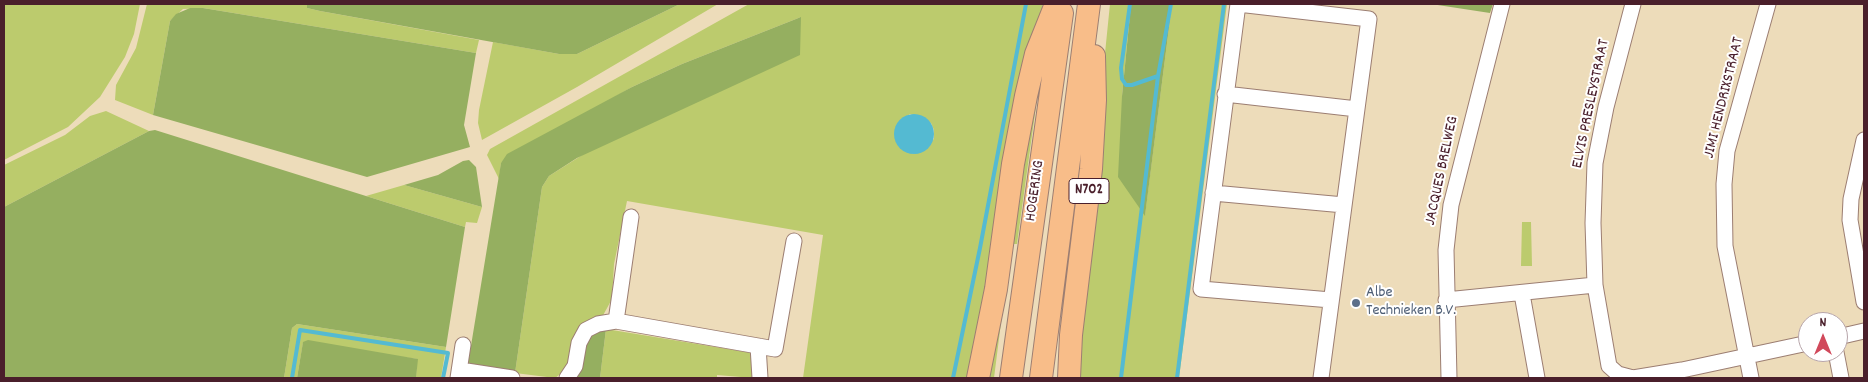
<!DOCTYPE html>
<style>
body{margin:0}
#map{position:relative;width:1868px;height:382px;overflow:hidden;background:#eddcba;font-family:Dekko,sans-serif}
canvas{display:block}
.frame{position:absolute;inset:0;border:5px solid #4a1f2b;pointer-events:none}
.north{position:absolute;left:1798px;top:312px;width:50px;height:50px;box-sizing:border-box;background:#fff;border:1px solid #b7a5aa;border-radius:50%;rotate:0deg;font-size:14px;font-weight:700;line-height:20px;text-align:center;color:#4a1f2b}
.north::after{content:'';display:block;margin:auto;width:18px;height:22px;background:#d1495b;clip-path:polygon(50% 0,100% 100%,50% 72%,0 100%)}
</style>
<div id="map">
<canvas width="1868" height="382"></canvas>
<div class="frame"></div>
<div class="north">N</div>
</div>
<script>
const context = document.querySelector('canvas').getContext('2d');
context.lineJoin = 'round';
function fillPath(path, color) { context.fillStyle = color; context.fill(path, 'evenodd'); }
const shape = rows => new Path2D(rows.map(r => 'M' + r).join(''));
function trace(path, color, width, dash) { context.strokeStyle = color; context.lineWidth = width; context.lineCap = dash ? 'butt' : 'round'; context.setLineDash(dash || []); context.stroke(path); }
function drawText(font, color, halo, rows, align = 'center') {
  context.font = font + ' Dekko,sans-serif'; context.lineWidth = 4; context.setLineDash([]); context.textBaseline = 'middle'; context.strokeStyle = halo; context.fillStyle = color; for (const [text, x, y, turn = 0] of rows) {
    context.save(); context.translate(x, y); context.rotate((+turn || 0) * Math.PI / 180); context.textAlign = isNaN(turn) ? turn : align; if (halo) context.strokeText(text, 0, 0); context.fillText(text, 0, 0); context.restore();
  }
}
fillPath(shape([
 [4,4,140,4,134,34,125,57,100,97,68,127,4,160],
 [147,4,307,4,307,8,320,11,479,40,476,53,203,8,183,9,170,21,153,115,115,100,116,85,136,48],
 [680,4,718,4,577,87,482,140,478,123,479,110,493,42,559,54,577,54],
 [749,4,1043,4,971,378,803,378,823,235,627,201,614,264,612,299,601,319,566,370,555,378,515,373,542,187,549,176,801,17,682,64,632,87,501,163,499,179,487,155,490,149],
 [910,114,931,123,934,130,934,139,914,154,902,149,896,141,899,122],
 [1110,4,1131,4,1122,96,1145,215,1172,4,1227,4,1179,378,1072,378],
 [1043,56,1017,244,1011,244,994,378,987,378],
 [106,111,149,131,4,207,4,165,65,135,90,116],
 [404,185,482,207,477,223,466,222,465,227,366,196],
 [1522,222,1531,222,1532,266,1521,266],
 [297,324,446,347,441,378,416,378,417,359,303,343,297,378,284,378,292,328],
 [606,329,752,353,753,378,717,375,717,378,600,378]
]), '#bccb6d');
fillPath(shape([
 [307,4,680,4,577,54,559,54,320,11,307,8],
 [1131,4,1172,4,1145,216,1118,177,1122,96],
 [1431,4,1493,4,1490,13],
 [190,8,203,8,476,53,464,125,470,147,367,177,153,115,170,21,176,14],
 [801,17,800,55,577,158,549,176,542,187,515,373,468,364,501,163,507,154,632,87,682,64],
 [155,130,465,227,446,347,297,324,292,328,284,378,4,378,4,207,149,131],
 [469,160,476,167,482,207,404,185,438,175,463,161],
 [602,329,606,329,600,378,570,378,578,358,591,336],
 [308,340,418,359,416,378,297,378,303,342]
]), '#95af60');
fillPath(shape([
 '894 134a20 20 0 1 1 40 0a20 20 0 1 1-40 0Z'
]), '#54bad2');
trace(shape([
 [1130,4,1121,68,1122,79,1126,85,1132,85,1158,76],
 [292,378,300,330,448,353,443,378],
 [953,378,980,248,1026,4],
 [1121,378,1158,76,1171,4],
 [1177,378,1224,4]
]), '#54bad2', 4);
const minor = shape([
 [1633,4,1606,107,1595,163,1593,223,1595,285,1609,366,1618,374,1633,378,1682,370,1808,343],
 [1225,94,1357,109],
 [1864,140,1851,199,1850,220,1864,302],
 [1213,193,1344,205],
 [1522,294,1537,378],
 [1446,300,1595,285],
 [616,321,631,217],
 [1838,337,1864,331],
 [758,346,760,378],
 [1836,352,1841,378],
 [460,370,512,378],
 [458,378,463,345],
 [567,378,575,366,579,343,586,330,598,324,616,321,775,349,794,241],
 [1321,378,1369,19,1238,4,1201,289,1331,300],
 [1449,378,1446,250,1451,205,1502,4],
 [1751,378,1725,246,1724,184,1727,151,1768,4]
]);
const highway = shape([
 [978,378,996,289,1013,164,1026,96,1036,54,1056,4],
 [1011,378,1062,13],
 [1041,378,1089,4],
 [1069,378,1071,335,1091,169,1095,100,1094,56]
]);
trace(minor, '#9c7e72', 17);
trace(highway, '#9c7e72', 24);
trace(minor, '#fff', 15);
trace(highway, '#f8bd89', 22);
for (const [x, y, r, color] of [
 [1356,303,5,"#5c6f8a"]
]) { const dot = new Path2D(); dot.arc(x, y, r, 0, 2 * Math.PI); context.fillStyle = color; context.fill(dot); trace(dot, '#fff', 2); }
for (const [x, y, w] of [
 [1089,191,40]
]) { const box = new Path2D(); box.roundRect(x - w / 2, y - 12.5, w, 25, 4); context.fillStyle = '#fff'; context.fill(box); trace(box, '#4a1f2b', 1); }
drawText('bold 15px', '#4a1f2b', null, [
 ["N702",1089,191]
]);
drawText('16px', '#4a1f2b', '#fff', [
 ["JIMI HENDRIXSTRAAT",1725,98,-76],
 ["ELVIS PRESLEYSTRAAT",1592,104,-78],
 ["JACQUES BRELWEG",1443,171,-78],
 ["HOGERING",1036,191,-82]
]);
drawText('16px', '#4e5e75', '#fff', [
 ["Albe",1366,294],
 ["Technieken B.V.",1366,312]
], 'left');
</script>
